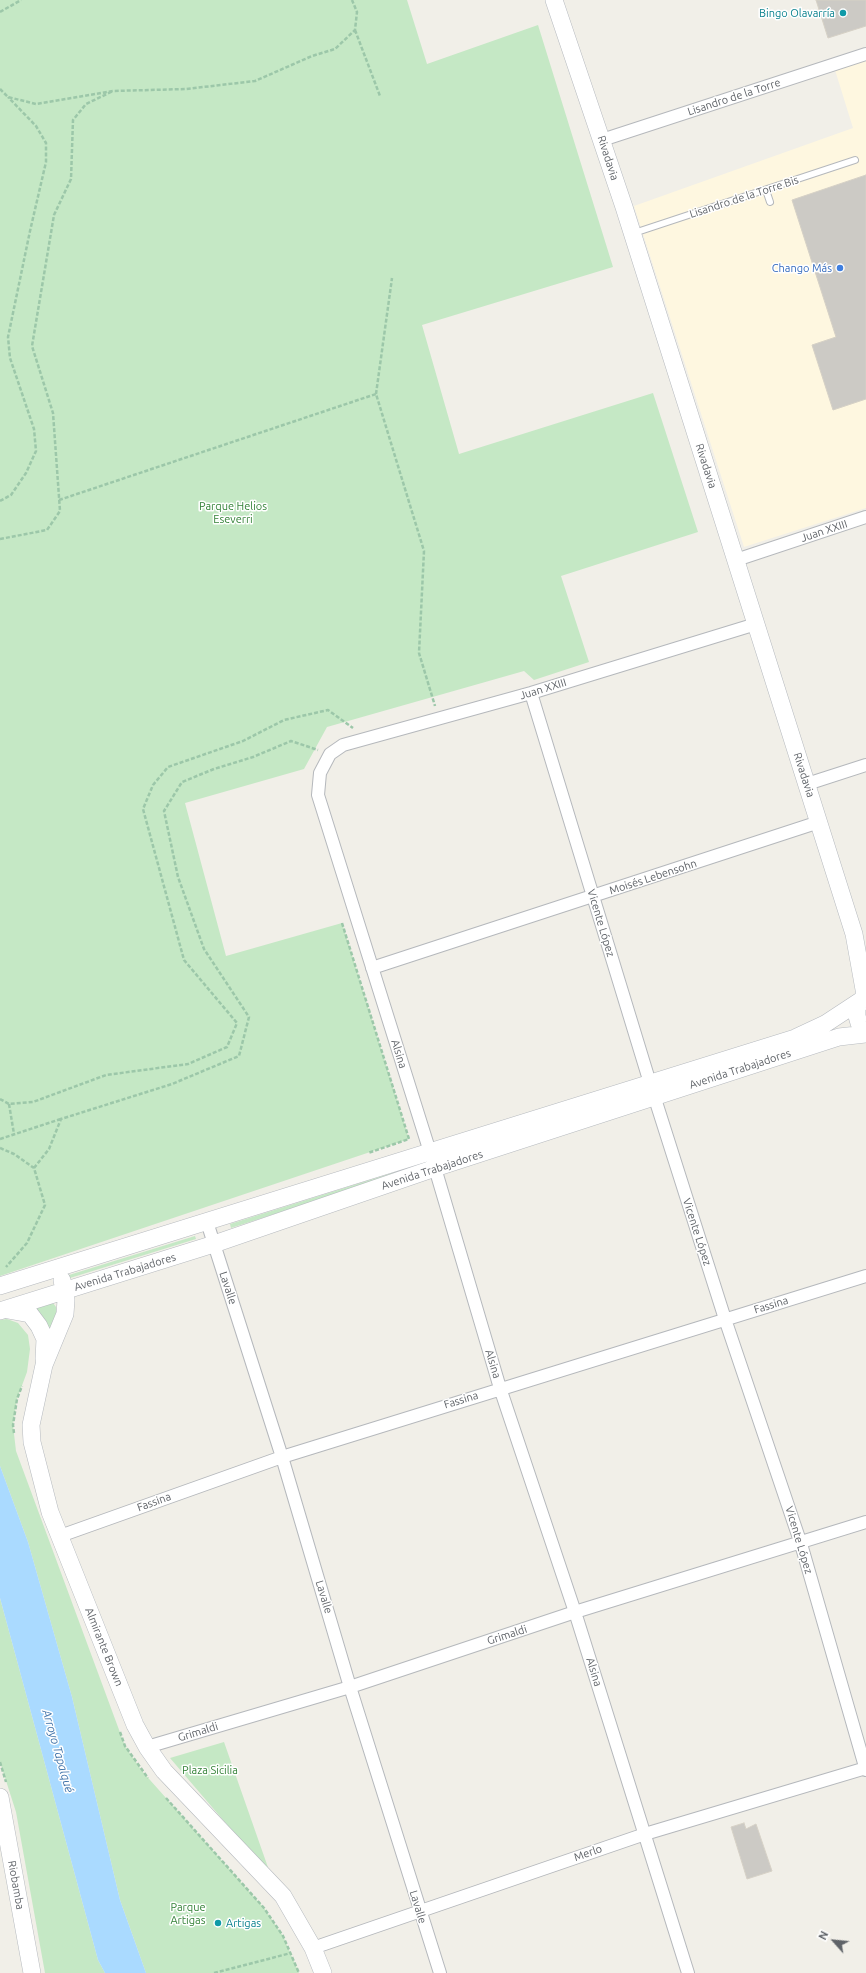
<!DOCTYPE html>
<meta charset="utf-8">
<style>
body{margin:0}
#map{position:relative;width:866px;height:1973px;overflow:hidden;background:#f1efe8;font-family:Ubuntu,sans-serif}
canvas{display:block}
.north{position:absolute;left:814px;top:1921px;width:40px;height:40px;-webkit-text-stroke:3px #fff;paint-order:stroke;rotate:297deg;font-size:11px;font-weight:700;line-height:16px;text-align:center;color:#5f6368}
.north::after{content:'';display:block;margin:auto;width:14px;height:18px;background:#5f6368;clip-path:polygon(50% 0,100% 100%,50% 72%,0 100%)}
</style>
<div id="map">
<canvas width="866" height="1973"></canvas>
<div class="north">N</div>
</div>
<script>
const context = document.querySelector('canvas').getContext('2d');
context.lineJoin = 'round';
function fillPath(path, color) { context.fillStyle = color; context.fill(path, 'evenodd'); }
const shape = rows => new Path2D(rows.map(r => 'M' + r).join(''));
function trace(path, color, width, dash) { context.strokeStyle = color; context.lineWidth = width; context.lineCap = dash ? 'butt' : 'round'; context.setLineDash(dash || []); context.stroke(path); }
function drawText(font, color, halo, rows, align = 'center') {
  context.font = font + ' Ubuntu,sans-serif'; context.lineWidth = 3; context.setLineDash([]); context.textBaseline = 'middle'; context.strokeStyle = halo; context.fillStyle = color; for (const [text, x, y, turn = 0] of rows) {
    context.save(); context.translate(x, y); context.rotate((+turn || 0) * Math.PI / 180); context.textAlign = isNaN(turn) ? turn : align; if (halo) context.strokeText(text, 0, 0); context.fillText(text, 0, 0); context.restore();
  }
}
fillPath(shape([
 [866,59,866,508,744,547,634,206,853,128,835,70]
]), '#fef7e0');
fillPath(shape([
 [0,0,407,0,427,64,538,25,613,267,422,325,459,454,653,393,698,532,561,576,589,662,534,680,524,671,327,727,304,769,185,803,226,956,342,923,409,1139,0,1276],
 [408,1168,409,1171,231,1228,230,1224],
 [195,1236,196,1239,70,1278,69,1275],
 [53,1303,56,1307,57,1314,51,1334,37,1311,37,1307],
 [7,1319,18,1323,28,1335,30,1349,27,1372,17,1399,13,1425,16,1451,125,1746,142,1771,264,1908,283,1936,299,1973,146,1973,120,1900,72,1697,28,1542,0,1466,0,1320],
 [0,1598,98,1960,105,1973,45,1973,16,1812,0,1762],
 [224,1742,271,1876,170,1758]
]), '#c5e8c5');
fillPath(shape([
 [0,1466,28,1542,72,1697,120,1900,146,1973,105,1973,98,1960,0,1598]
]), '#aadaff');
const building = shape([
 [816,0,866,0,866,26,828,38,816,0],
 [866,175,866,399,833,410,812,345,836,337,792,200,866,175],
 [744,1823,746,1829,756,1824,772,1871,747,1879,731,1827,744,1823]
]);
fillPath(building, '#cccac5');
trace(building, '#d6d1c6', 1);
const lane = shape([
 [766,190,770,202],
 [634,233,855,160]
]);
const street = shape([
 [602,140,866,54],
 [736,560,866,517],
 [531,693,650,1083,725,1319,801,1544,866,1770],
 [807,784,866,765],
 [372,968,819,822],
 [207,1222,282,1457,350,1687,440,1973],
 [60,1536,282,1457,866,1276],
 [147,1747,350,1687,575,1612,866,1522],
 [313,1948,645,1834,866,1768],
 [688,1973,575,1612,500,1388,435,1168,318,795,320,773,330,754,343,745,531,693,756,624]
]);
const secondary = shape([
 [554,0,624,207,854,934,865,995],
 [864,996,857,1008,857,1016,859,1023,866,1031],
 [62,1280,66,1300,65,1314,44,1365,31,1425,32,1442,50,1512,135,1725,147,1747,164,1771,283,1896,313,1948,323,1973],
 [0,1286,795,1038,825,1024,860,1001],
 [8,1310,30,1314,39,1326,45,1339,44,1359],
 [0,1311,214,1244,435,1168,839,1037,866,1034],
 [0,1797,32,1973]
]);
trace(lane, '#b5b8bc', 8);
trace(street, '#b5b8bc', 14);
trace(secondary, '#b6babf', 18);
trace(shape([
 [0,12,21,0],
 [355,30,380,96],
 [0,89,8,97,36,104,113,91,186,89,255,81,312,56,335,49,355,30,357,12,352,0],
 [376,394,392,278],
 [59,500,376,394,424,551,419,653,435,706],
 [0,501,11,495,26,473,36,451,34,429,10,358,8,337,30,231,46,162,46,143,36,126,8,97],
 [0,539,47,530,60,511,53,413,32,346,54,215,71,179,73,120,86,104,113,91],
 [342,923,409,1139,368,1153],
 [0,1099,9,1104,33,1102,106,1075,188,1064,227,1047,237,1023,184,960,143,809,153,785,168,767,243,741,284,720,328,710,353,728],
 [9,1104,14,1134],
 [0,1139,61,1119],
 [0,1148,14,1154,34,1168,45,1205,27,1243,6,1267],
 [34,1168,49,1149,61,1119,172,1084,239,1056,249,1017,204,949,178,877,164,811,182,782,214,769,253,757,291,741,318,750],
 [14,1433,13,1425,17,1399,22,1386],
 [120,1732,125,1746,148,1778],
 [0,1762,6,1782],
 [166,1798,264,1908,283,1936,299,1973],
 [214,1973,291,1953]
]), '#9cc7a9', 2.5, [4, 2]);
trace(lane, '#fff', 6);
trace(street, '#fff', 12);
trace(secondary, '#fff', 17);
for (const [x, y, r, color] of [
 [843,13,4,"#0f9aa8"],
 [840,268,4,"#3f7fe0"],
 [218,1923,4,"#0f9aa8"]
]) { const dot = new Path2D(); dot.arc(x, y, r, 0, 2 * Math.PI); context.fillStyle = color; context.fill(dot); trace(dot, '#fff', 1.5); }
drawText('11px', '#0d838f', '#fff', [
 ["Bingo Olavarría",835,13],
 ["Artigas",226,1923,"left"]
], 'right');
drawText('11px', '#5f6368', '#fff', [
 ["Lisandro de la Torre",734,97,-18],
 ["Rivadavia",608,158,72],
 ["Lisandro de la Torre Bis",744,197,-18],
 ["Rivadavia",706,466,72],
 ["Juan XXIII",824,531,-18],
 ["Juan XXIII",543,689,-17],
 ["Rivadavia",804,775,72],
 ["Moisés Lebensohn",653,877,-18],
 ["Vicente López",601,923,73],
 ["Alsina",399,1054,73],
 ["Avenida Trabajadores",740,1069,-18],
 ["Avenida Trabajadores",432,1170,-18],
 ["Vicente López",697,1232,72],
 ["Avenida Trabajadores",125,1272,-17],
 ["Lavalle",228,1288,72],
 ["Fassina",771,1305,-17],
 ["Alsina",493,1364,73],
 ["Fassina",461,1400,-17],
 ["Fassina",154,1502,-20],
 ["Vicente López",799,1540,73],
 ["Lavalle",324,1597,73],
 ["Grimaldi",507,1635,-18],
 ["Almirante Brown",104,1647,68],
 ["Alsina",594,1672,73],
 ["Grimaldi",198,1732,-17],
 ["Merlo",588,1853,-19],
 ["Riobamba",16,1885,80],
 ["Lavalle",418,1907,73]
]);
drawText('11px', '#366cbe', '#fff', [
 ["Chango Más",832,268]
], 'right');
drawText('11px', '#348238', '#fff', [
 ["Parque Helios",233,506],
 ["Eseverri",233,519],
 ["Plaza Sicilia",210,1770],
 ["Parque",188,1907],
 ["Artigas",188,1920]
]);
drawText('italic 12px', '#4174aa', '#fff', [
 ["Arroyo Tapalqué",58,1751,74]
]);
</script>
